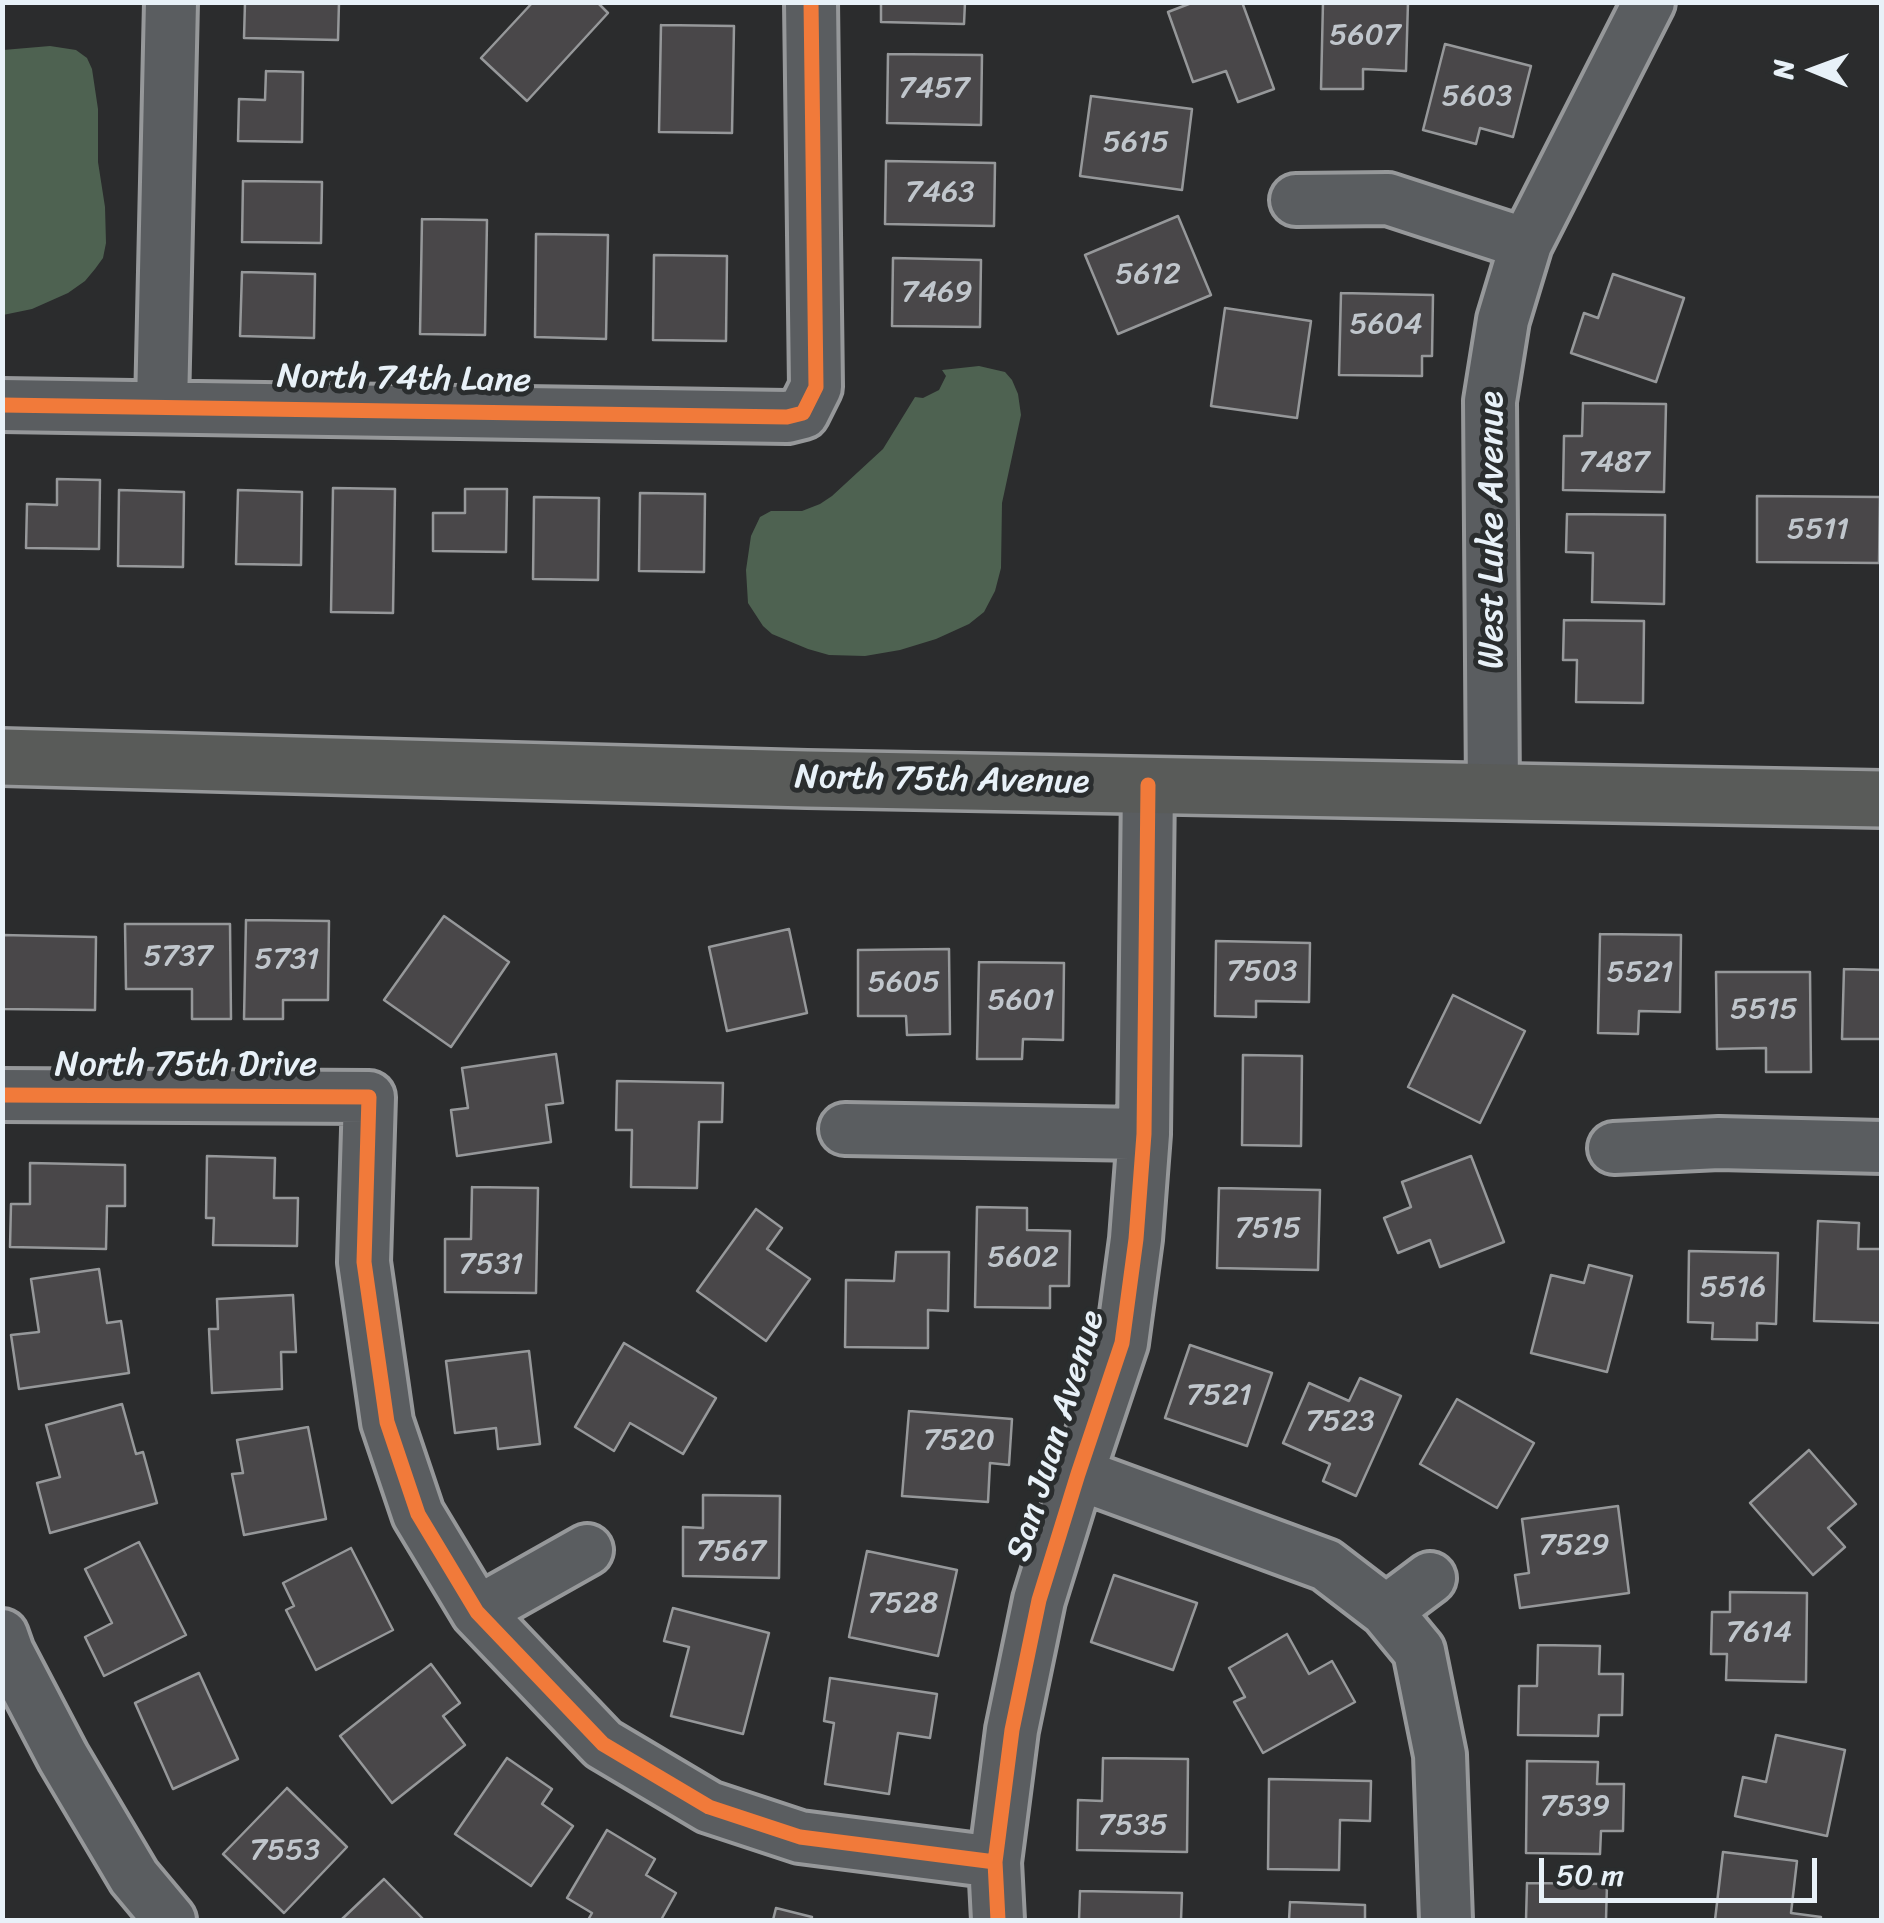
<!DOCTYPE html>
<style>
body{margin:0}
#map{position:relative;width:1884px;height:1923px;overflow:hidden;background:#2b2c2d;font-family:Sriracha,sans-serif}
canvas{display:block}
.frame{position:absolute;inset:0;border:5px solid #e8f1f8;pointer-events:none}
.north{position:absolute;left:1764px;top:20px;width:100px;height:100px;-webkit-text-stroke:8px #2a2d2e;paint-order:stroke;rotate:271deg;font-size:28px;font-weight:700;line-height:40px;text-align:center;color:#e8f1f8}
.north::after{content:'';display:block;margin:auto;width:35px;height:45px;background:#e8f1f8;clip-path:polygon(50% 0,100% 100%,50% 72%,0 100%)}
.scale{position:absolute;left:1539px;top:1858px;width:278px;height:45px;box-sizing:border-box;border:5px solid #e8f1f8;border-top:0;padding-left:12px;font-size:30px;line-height:35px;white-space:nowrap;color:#e8f1f8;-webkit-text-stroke:8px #2a2d2e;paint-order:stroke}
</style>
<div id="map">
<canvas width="1884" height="1923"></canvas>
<div class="frame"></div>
<div class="north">N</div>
<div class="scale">50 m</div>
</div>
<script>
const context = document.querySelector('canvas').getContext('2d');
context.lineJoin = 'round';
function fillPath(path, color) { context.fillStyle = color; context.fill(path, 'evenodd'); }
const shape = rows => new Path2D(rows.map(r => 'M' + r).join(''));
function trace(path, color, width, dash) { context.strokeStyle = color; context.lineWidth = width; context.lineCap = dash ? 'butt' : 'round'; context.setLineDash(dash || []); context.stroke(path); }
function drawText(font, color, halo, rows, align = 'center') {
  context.font = font + ' Sriracha,sans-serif'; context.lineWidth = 10; context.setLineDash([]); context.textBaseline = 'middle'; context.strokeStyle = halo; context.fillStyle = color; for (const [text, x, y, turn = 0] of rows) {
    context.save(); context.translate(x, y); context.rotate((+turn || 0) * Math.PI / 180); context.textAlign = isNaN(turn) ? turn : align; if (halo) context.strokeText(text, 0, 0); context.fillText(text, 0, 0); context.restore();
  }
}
fillPath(shape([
 [50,46,76,50,87,58,92,69,98,109,98,162,105,207,106,243,103,258,95,269,85,281,68,293,32,309,3,315,3,50],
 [979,366,1005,372,1012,380,1018,394,1021,415,1002,503,1001,568,995,591,984,612,969,624,936,639,900,650,865,656,829,655,808,649,772,634,763,626,748,603,746,570,751,536,760,517,771,511,802,511,820,504,832,496,883,449,915,397,923,398,939,390,946,376,942,370]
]), '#4e6251');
const building = shape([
 [245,2,339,2,338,40,244,38,245,2],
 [533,2,597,2,608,13,527,101,481,58,533,2],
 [881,2,965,2,964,24,881,22,881,2],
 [1194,2,1242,2,1274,89,1238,102,1226,71,1193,82,1168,12,1194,2],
 [1323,2,1408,2,1406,71,1363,69,1363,89,1321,89,1323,2],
 [661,25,734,26,732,133,659,132,661,25],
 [1445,44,1531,66,1513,137,1480,128,1476,144,1423,130,1445,44],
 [888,54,982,55,981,125,887,123,888,54],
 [266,71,303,72,302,142,238,141,239,99,265,100,266,71],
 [1091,96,1192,109,1182,190,1080,176,1091,96],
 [886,161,995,163,994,226,885,224,886,161],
 [243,181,322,182,321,243,242,242,243,181],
 [1178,216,1211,295,1118,334,1085,255,1178,216],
 [422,219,487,220,485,335,420,334,422,219],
 [536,234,608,235,606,339,535,337,536,234],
 [654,255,727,256,726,341,653,340,654,255],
 [893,258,981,260,980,327,892,326,893,258],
 [242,272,315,274,314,338,240,336,242,272],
 [1613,274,1684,298,1656,382,1571,353,1584,313,1598,318,1613,274],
 [1341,293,1433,295,1432,356,1422,356,1422,376,1339,375,1341,293],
 [1225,308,1311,321,1297,418,1211,406,1225,308],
 [1583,403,1666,404,1664,492,1563,490,1564,436,1582,436,1583,403],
 [57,479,100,480,99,549,26,548,27,504,57,505,57,479],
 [333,488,395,489,393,613,331,612,333,488],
 [465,489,507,489,506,552,433,551,433,513,465,513,465,489],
 [119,490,184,492,183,567,118,566,119,490],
 [238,490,302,492,301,565,236,564,238,490],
 [640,493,705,494,704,572,639,571,640,493],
 [1757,496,1880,497,1879,563,1757,562,1757,496],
 [534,497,599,498,598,580,533,579,534,497],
 [1567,514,1665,515,1664,604,1592,602,1593,553,1566,552,1567,514],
 [1564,620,1644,621,1643,703,1576,702,1577,660,1563,660,1564,620],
 [444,916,509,962,451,1047,384,1000,444,916],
 [246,920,329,921,328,1000,283,1000,283,1019,244,1019,246,920],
 [125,924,230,924,231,1019,192,1019,192,989,126,989,125,924],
 [789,929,807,1013,727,1031,709,947,789,929],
 [1600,934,1681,935,1680,1012,1639,1011,1638,1034,1598,1033,1600,934],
 [2,935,96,937,95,1010,2,1009,2,935],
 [1216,941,1310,943,1309,1002,1256,1001,1256,1017,1215,1016,1216,941],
 [949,949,950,1034,907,1035,906,1016,858,1016,858,950,949,949],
 [979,962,1064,963,1063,1040,1023,1039,1022,1059,977,1059,979,962],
 [1844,969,1882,970,1882,1039,1842,1039,1844,969],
 [1716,972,1810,972,1811,1072,1766,1072,1766,1048,1717,1049,1716,972],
 [1453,995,1525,1031,1480,1123,1408,1087,1453,995],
 [556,1054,563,1103,546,1105,551,1142,457,1156,451,1110,468,1108,462,1068,556,1054],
 [1243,1055,1302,1056,1301,1146,1242,1145,1243,1055],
 [617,1081,723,1083,722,1122,699,1122,697,1188,631,1187,632,1130,616,1130,617,1081],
 [207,1156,275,1158,274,1198,298,1198,297,1246,213,1245,214,1218,206,1218,207,1156],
 [1471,1156,1504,1242,1440,1267,1430,1240,1398,1253,1384,1218,1411,1207,1402,1182,1471,1156],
 [30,1163,125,1165,125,1206,107,1206,106,1249,10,1247,11,1204,30,1204,30,1163],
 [472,1187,538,1188,536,1293,445,1292,445,1239,471,1239,472,1187],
 [1219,1188,1320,1190,1318,1270,1217,1268,1219,1188],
 [977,1207,1027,1208,1027,1230,1070,1231,1069,1286,1050,1286,1050,1308,975,1307,977,1207],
 [756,1209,782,1228,767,1249,810,1279,766,1341,697,1291,756,1209],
 [1818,1221,1859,1223,1858,1249,1882,1249,1882,1323,1814,1321,1818,1221],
 [1689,1251,1778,1253,1776,1324,1757,1323,1757,1340,1712,1339,1713,1323,1688,1322,1689,1251],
 [896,1252,949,1252,948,1311,928,1310,928,1348,845,1347,846,1280,894,1281,896,1252],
 [1589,1265,1632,1276,1607,1372,1531,1353,1551,1275,1584,1283,1589,1265],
 [99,1269,107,1323,121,1321,129,1373,19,1389,11,1335,39,1332,31,1279,99,1269],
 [293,1295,296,1352,281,1352,282,1389,212,1393,209,1329,218,1329,217,1299,293,1295],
 [624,1343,716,1398,683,1454,630,1423,614,1451,575,1427,624,1343],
 [1190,1345,1272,1373,1247,1446,1165,1418,1190,1345],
 [529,1351,540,1444,498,1449,496,1428,455,1433,446,1361,529,1351],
 [1360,1378,1401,1396,1356,1496,1323,1481,1330,1464,1283,1443,1309,1383,1349,1401,1360,1378],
 [1457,1399,1534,1443,1497,1508,1420,1464,1457,1399],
 [122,1404,136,1454,143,1452,157,1503,50,1533,37,1483,60,1477,46,1425,122,1404],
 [909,1411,1012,1419,1009,1465,990,1463,988,1502,902,1496,909,1411],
 [308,1427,326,1519,244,1535,232,1474,243,1473,237,1440,308,1427],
 [1809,1450,1856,1504,1828,1528,1845,1547,1813,1575,1750,1503,1809,1450],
 [703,1495,780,1496,779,1578,683,1576,683,1527,703,1528,703,1495],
 [1618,1506,1629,1593,1520,1608,1515,1575,1529,1573,1522,1519,1618,1506],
 [139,1542,186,1635,104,1676,85,1637,112,1623,85,1569,139,1542],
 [351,1548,393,1630,316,1670,286,1610,294,1606,283,1583,351,1548],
 [867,1551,957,1570,938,1656,849,1637,867,1551],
 [1114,1575,1197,1603,1173,1670,1091,1642,1114,1575],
 [1730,1592,1807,1593,1806,1682,1726,1680,1727,1654,1711,1654,1712,1612,1730,1612,1730,1592],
 [673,1608,769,1633,743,1734,671,1716,689,1647,664,1641,673,1608],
 [1287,1634,1309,1674,1332,1661,1355,1702,1263,1753,1234,1702,1245,1697,1229,1668,1287,1634],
 [1538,1645,1600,1646,1599,1674,1623,1674,1622,1715,1599,1715,1598,1736,1518,1735,1519,1686,1537,1686,1538,1645],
 [431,1664,460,1703,443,1716,465,1745,392,1803,340,1736,431,1664],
 [199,1673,238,1759,173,1789,135,1703,199,1673],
 [830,1678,937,1694,930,1738,898,1733,889,1794,825,1784,834,1723,824,1721,830,1678],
 [1776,1735,1845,1750,1827,1836,1735,1816,1743,1777,1766,1782,1776,1735],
 [507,1758,552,1789,542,1804,573,1826,531,1886,455,1834,507,1758],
 [1103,1758,1188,1759,1187,1852,1077,1850,1078,1800,1102,1801,1103,1758],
 [1527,1761,1598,1762,1597,1784,1624,1784,1623,1831,1601,1831,1600,1854,1526,1853,1527,1761],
 [1269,1779,1371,1781,1370,1821,1340,1820,1339,1870,1268,1869,1269,1779],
 [287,1788,347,1847,284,1913,223,1854,287,1788],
 [607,1830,655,1859,646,1875,676,1893,661,1920,588,1920,592,1913,567,1898,607,1830],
 [1723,1852,1797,1861,1791,1913,1821,1917,1820,1920,1715,1920,1723,1852],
 [384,1879,424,1920,341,1920,384,1879],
 [1527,1883,1607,1884,1606,1920,1526,1920,1527,1883],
 [1080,1891,1182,1893,1181,1920,1079,1920,1080,1891],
 [1290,1902,1365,1905,1365,1920,1289,1920,1290,1902],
 [776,1908,812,1917,811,1920,773,1920,776,1908]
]);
fillPath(building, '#494749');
trace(building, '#96989a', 2.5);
const minor = shape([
 [1296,200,1388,199,1526,244],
 [2,405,787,417,803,413,816,387,811,2],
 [162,406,171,2],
 [1493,791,1490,401,1503,320,1526,244,1649,2],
 [2,1095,369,1097,364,1262,387,1422,418,1514,477,1612,603,1744,709,1807,800,1837,995,1862],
 [845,1129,1144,1134],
 [1614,1148,1719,1143,1882,1147],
 [1078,1474,1326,1565,1386,1611,1419,1651,1440,1755,1446,1920],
 [1386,1611,1430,1578],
 [477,1612,587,1550],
 [2,1635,8,1652,63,1757,134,1877,170,1920],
 [998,1920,995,1862,1012,1730,1039,1600,1078,1474,1122,1343,1136,1239,1144,1134,1148,785]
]);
const major = shape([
 [2,757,807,779,1882,799]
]);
trace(minor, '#96989a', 58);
trace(major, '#96989a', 62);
trace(minor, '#5a5d60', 50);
trace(major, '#595b59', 55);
trace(shape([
 [2,405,787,417,803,413,816,387,811,2],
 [2,1095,369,1097,364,1262,387,1422,418,1514,477,1612,603,1744,709,1807,800,1837,995,1862],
 [998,1920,995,1862,1012,1730,1039,1600,1078,1474,1122,1343,1136,1239,1144,1134,1148,785]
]), '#f17a3a', 15);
drawText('30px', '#c0c6cc', null, [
 ["5607",1365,36],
 ["7457",934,89],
 ["5603",1477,97],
 ["5615",1136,143],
 ["7463",940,193],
 ["5612",1148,275],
 ["7469",937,293],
 ["5604",1386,325],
 ["7487",1614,463],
 ["5511",1818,530],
 ["5737",178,957],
 ["5731",287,960],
 ["7503",1262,972],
 ["5521",1640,973],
 ["5605",904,983],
 ["5601",1021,1001],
 ["5515",1764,1010],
 ["7515",1268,1229],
 ["5602",1023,1258],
 ["7531",491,1265],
 ["5516",1733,1288],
 ["7521",1219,1396],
 ["7523",1340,1422],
 ["7520",959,1441],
 ["7529",1574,1546],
 ["7567",731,1552],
 ["7528",903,1604],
 ["7614",1759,1633],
 ["7539",1575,1807],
 ["7535",1133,1826],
 ["7553",285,1851]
]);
drawText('35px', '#e8f1f8', '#2a2d2e', [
 ["North 74th Lane",404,380,1],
 ["West Luke Avenue",1493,530,-90],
 ["North 75th Avenue",942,781,1],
 ["North 75th Drive",186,1066],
 ["San Juan Avenue",1057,1436,-73]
]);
</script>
